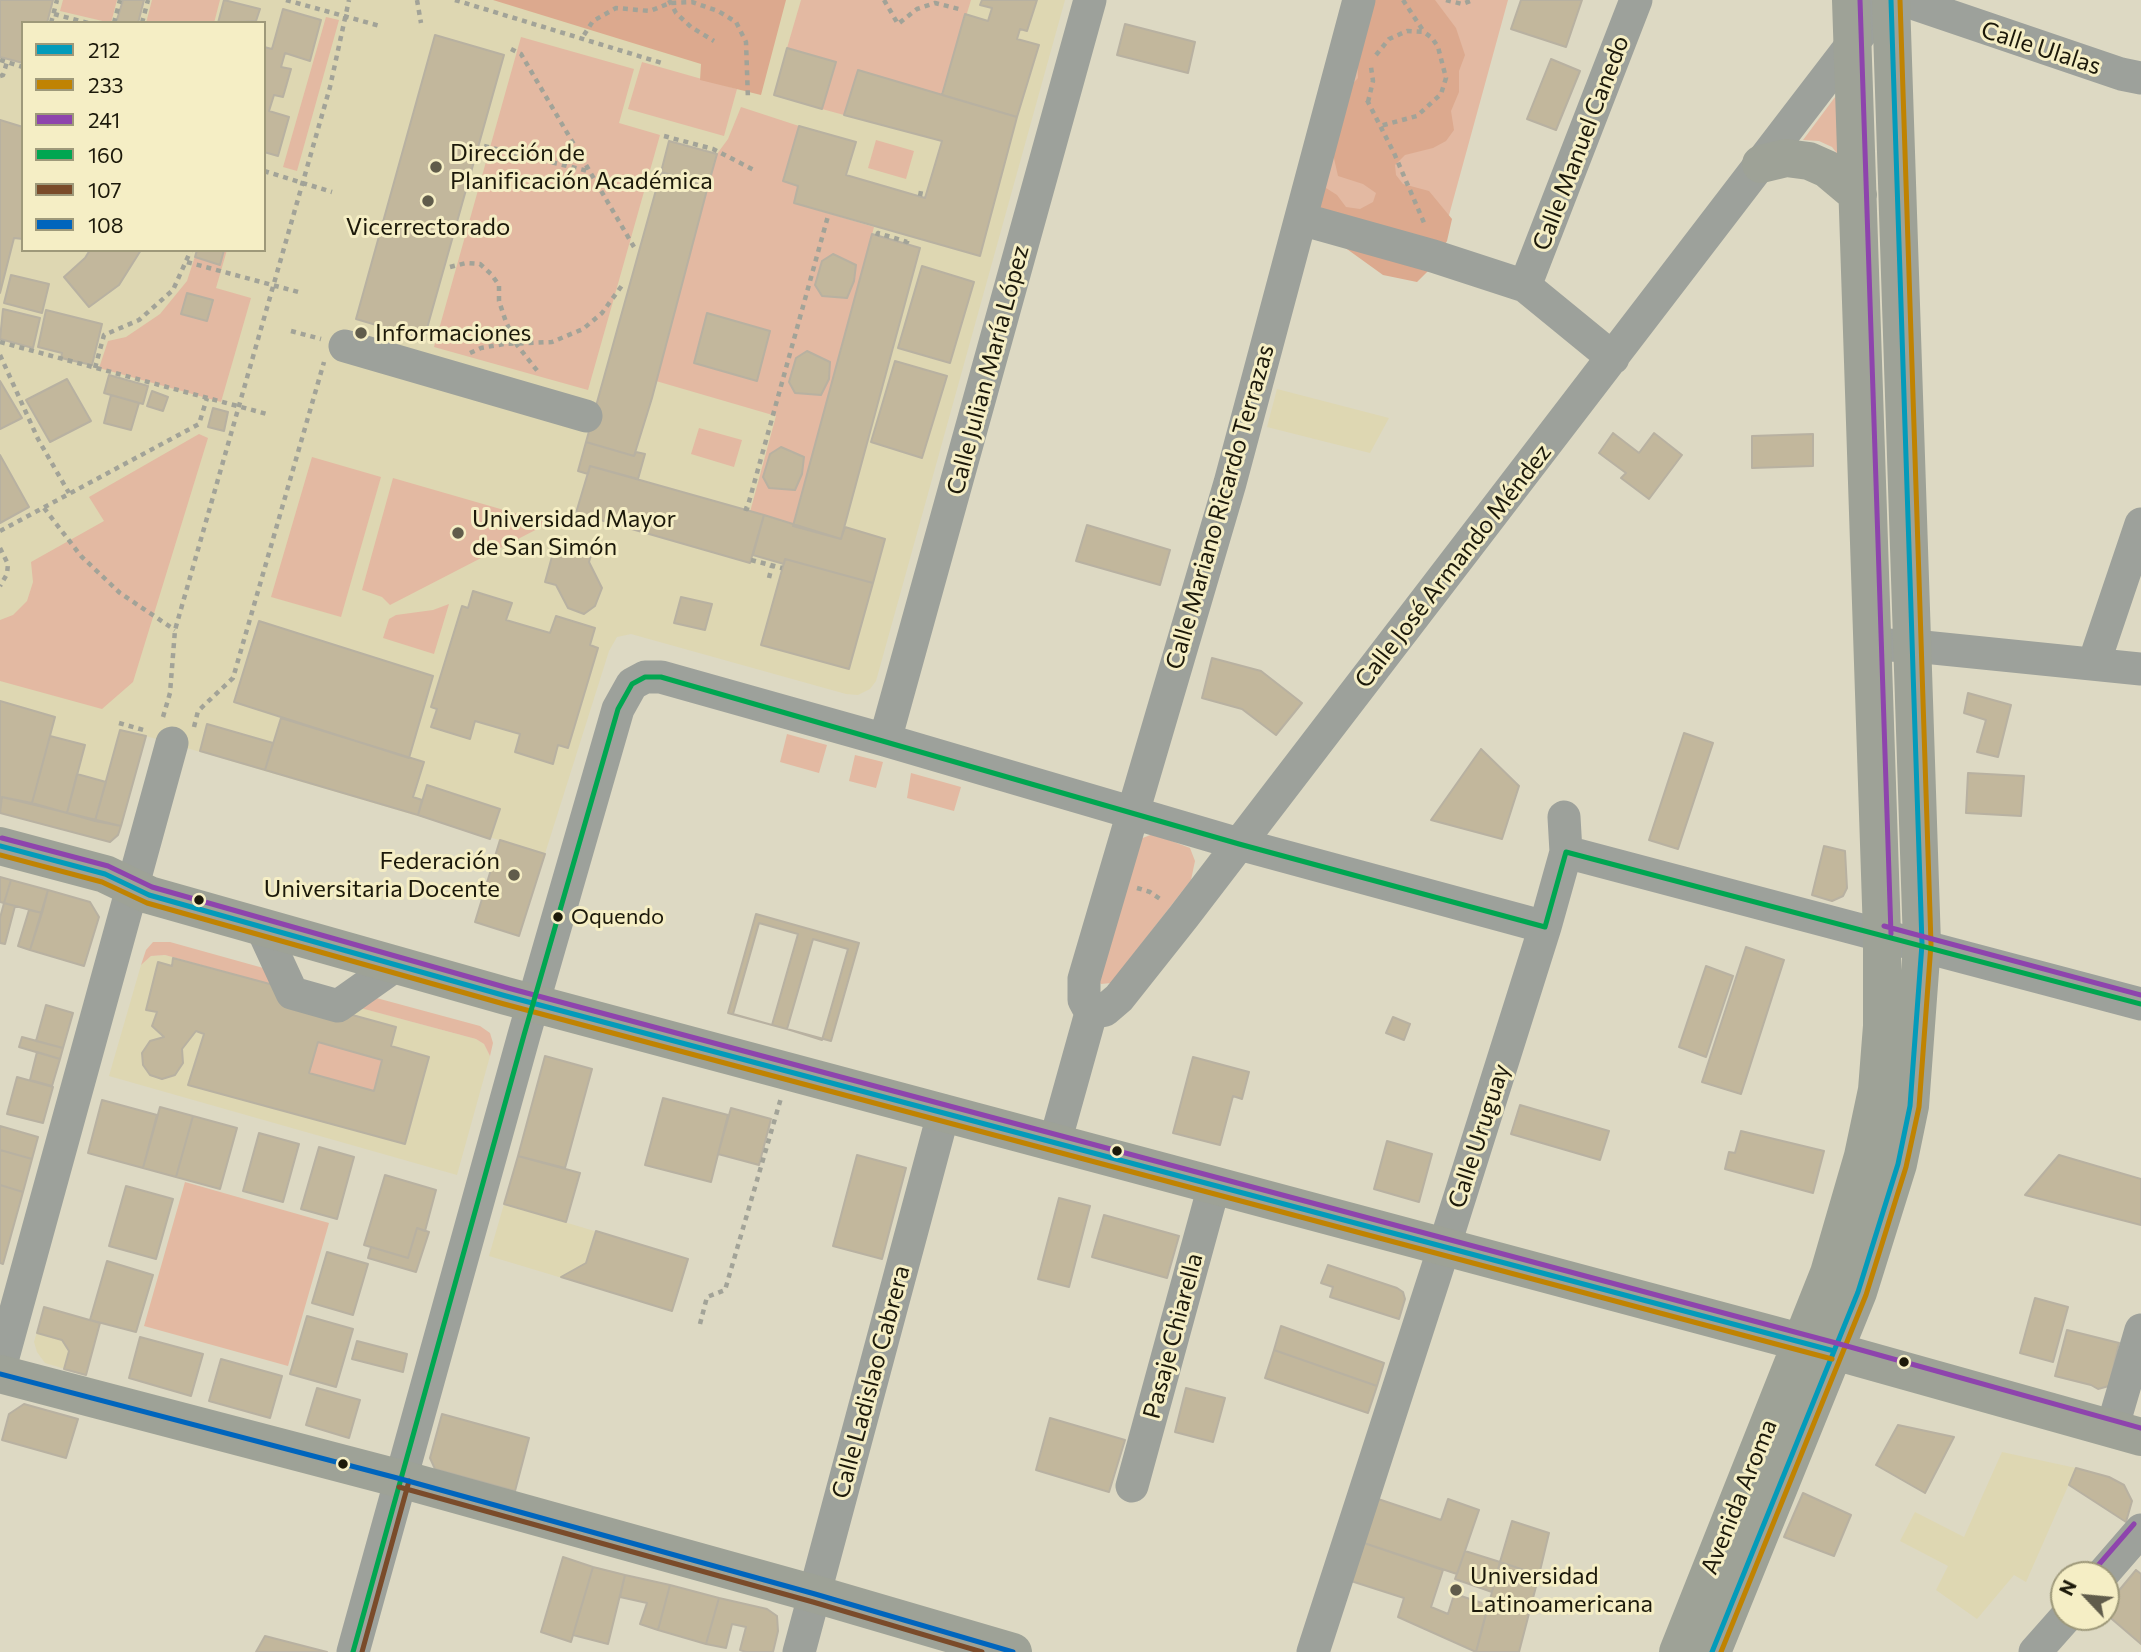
<!DOCTYPE html>
<meta charset="utf-8">
<style>
body{margin:0}
#map{position:relative;width:2141px;height:1652px;overflow:hidden;background:#ddd9c3;font-family:Commissioner,sans-serif}
canvas{display:block}
.legend{position:absolute;left:21px;top:21px;width:245px;height:231px;box-sizing:border-box;background:#f5eec5;border:2px solid #9e997a;margin:0;padding:9px 12px;list-style:none;font-size:21px;color:#1c190a}
.legend li{display:flex;align-items:center;gap:14px;height:35px}
.legend b{width:35px;border:2px solid #9e997a}
.north{position:absolute;left:2050px;top:1561px;width:70px;height:70px;box-sizing:border-box;background:#f5eec5;border:2px solid #9e997a;border-radius:50%;rotate:296deg;font-size:19px;font-weight:700;line-height:28px;text-align:center;color:#1c190a}
.north::after{content:'';display:block;margin:auto;width:24px;height:32px;background:#605c4b;clip-path:polygon(50% 0,100% 100%,50% 72%,0 100%)}
</style>
<div id="map">
<canvas width="2141" height="1652"></canvas>
<ul class="legend">
<li><b style="height:9px;background:#039bba"></b>212</li>
<li><b style="height:9px;background:#c08302"></b>233</li>
<li><b style="height:9px;background:#8e44ad"></b>241</li>
<li><b style="height:9px;background:#00a651"></b>160</li>
<li><b style="height:9px;background:#7a4b2a"></b>107</li>
<li><b style="height:9px;background:#0065bd"></b>108</li>
</ul>
<div class="north">N</div>
</div>
<script>
const context = document.querySelector('canvas').getContext('2d');
context.lineJoin = 'round';
function fillPath(path, color) { context.fillStyle = color; context.fill(path, 'evenodd'); }
const shape = rows => new Path2D(rows.map(r => 'M' + r).join(''));
function trace(path, color, width, dash) { context.strokeStyle = color; context.lineWidth = width; context.lineCap = dash ? 'butt' : 'round'; context.setLineDash(dash || []); context.stroke(path); }
function drawText(font, color, halo, rows, align = 'center') {
  context.font = font + ' Commissioner,sans-serif'; context.lineWidth = 6; context.setLineDash([]); context.textBaseline = 'middle'; context.strokeStyle = halo; context.fillStyle = color; for (const [text, x, y, turn = 0] of rows) {
    context.save(); context.translate(x, y); context.rotate((+turn || 0) * Math.PI / 180); context.textAlign = isNaN(turn) ? turn : align; if (halo) context.strokeText(text, 0, 0); context.fillText(text, 0, 0); context.restore();
  }
}
fillPath(shape([
 [0,0,1065,0,876,681,870,689,858,695,846,694,631,634,617,637,609,651,519,936,475,922,499,840,146,736,118,835,110,842,0,813],
 [23,23,264,23,264,250,23,250],
 [1277,389,1389,418,1370,453,1267,427],
 [165,955,476,1039,484,1044,490,1056,457,1175,109,1076,141,965,151,956],
 [504,1204,688,1259,672,1311,489,1256],
 [44,1307,100,1323,86,1375,45,1363,37,1352,34,1342],
 [2002,1452,2076,1468,2026,1582,2014,1575,1977,1619,1936,1590,1948,1566,1900,1541,1915,1512,1964,1537]
]), '#ded7b2');
fillPath(shape([
 [63,0,117,0,111,23,60,11],
 [152,0,220,0,214,23,146,23],
 [801,0,971,0,942,95,844,115,822,109,835,62,787,48],
 [1370,0,1508,0,1440,248,1320,206],
 [326,17,339,20,297,171,283,167],
 [521,37,634,69,619,123,660,135,588,390,434,347],
 [642,62,737,89,724,136,628,109],
 [1841,89,1843,161,1832,147,1819,141,1803,140],
 [741,107,799,126,783,181,798,186,794,203,874,227,794,524,750,512,776,416,656,381,717,154,728,139],
 [876,140,914,151,906,179,868,168],
 [197,250,227,250,216,288,251,298,221,402,99,368,108,341,126,337,160,314,187,281],
 [699,428,742,440,734,467,691,454],
 [199,434,208,438,133,682,102,709,0,681,0,620,13,615,27,601,33,582,31,562,104,521,89,497],
 [312,457,381,477,341,617,271,597],
 [393,478,549,523,390,605,382,597,362,590],
 [449,604,434,654,383,638,389,619,396,615,433,610],
 [787,734,827,745,819,773,780,762],
 [855,755,883,762,876,788,849,781],
 [911,773,961,787,954,811,907,798],
 [1153,834,1190,848,1195,861,1191,880,1111,983,1101,984,1098,980,1140,839],
 [153,942,170,942,274,971,281,987,165,955,151,956,141,965,146,950],
 [369,996,480,1026,490,1033,493,1043,490,1056,484,1044,476,1039,353,1006],
 [318,1042,382,1060,374,1091,309,1073],
 [185,1182,329,1223,288,1366,144,1326]
]), '#e3b9a2');
fillPath(shape([
 [493,0,786,0,761,95,700,80,701,64],
 [1365,0,1435,0,1456,28,1465,55,1459,71,1459,92,1451,111,1454,130,1446,141,1433,148,1405,155,1395,165,1396,175,1403,184,1429,191,1452,219,1447,241,1429,270,1417,282,1383,275,1333,239,1308,198,1326,188,1337,195,1346,207,1360,209,1373,202,1376,193,1363,184,1338,176,1333,154,1336,101,1358,78,1356,28]
]), '#dca98e');
const building = shape([
 [0,0,53,0,47,23,23,23,23,63,0,57,0,0],
 [123,0,144,0,138,23,116,23,123,0],
 [224,0,260,9,256,21,218,23,224,0],
 [982,0,1037,0,1027,31,1020,29,1017,39,1039,45,1017,117,942,95,965,14,988,21,992,8,980,5,982,0],
 [1521,0,1582,0,1566,47,1511,29,1521,0],
 [283,9,321,20,310,61,285,53,281,67,291,69,283,97,274,95,269,111,289,117,278,156,264,152,264,47,272,49,283,9],
 [1125,24,1195,42,1188,73,1117,55,1125,24],
 [435,35,504,55,424,339,356,319,435,35],
 [787,48,836,62,822,109,774,95,787,48],
 [1551,59,1580,71,1556,130,1527,119,1551,59],
 [858,70,1017,117,980,256,794,203,798,186,783,181,799,126,856,142,846,175,925,198,942,141,844,115,858,70],
 [0,120,23,127,23,239,14,238,0,293,0,120],
 [669,141,717,154,708,186,661,172,669,141],
 [661,172,708,186,652,398,634,456,586,442,661,172],
 [872,234,920,248,841,539,793,526,872,234],
 [90,250,141,250,119,285,89,307,64,277,85,258,90,250],
 [197,250,224,250,220,265,195,257,197,250],
 [833,254,856,265,854,281,847,298,822,296,815,285,822,261,833,254],
 [922,266,974,282,950,363,898,348,922,266],
 [11,275,49,284,42,313,4,303,11,275],
 [187,293,213,300,207,321,181,314,187,293],
 [3,309,40,318,33,348,0,339,3,309],
 [46,310,102,324,92,365,61,358,62,353,38,347,46,310],
 [707,313,770,331,757,381,694,363,707,313],
 [807,351,830,362,829,379,821,395,795,393,789,382,796,358,807,351],
 [895,361,947,376,922,458,871,442,895,361],
 [109,375,148,386,143,404,104,393,109,375],
 [67,379,91,421,50,442,26,400,67,379],
 [0,381,22,418,0,429,0,381],
 [152,391,168,397,163,411,147,406,152,391],
 [111,395,139,403,131,430,104,423,111,395],
 [213,408,228,412,224,431,208,427,213,408],
 [1613,433,1639,453,1654,433,1682,455,1649,499,1621,478,1626,473,1599,453,1613,433],
 [1813,434,1813,466,1752,468,1752,436,1813,434],
 [586,442,634,456,636,452,645,454,638,479,590,466,588,474,578,471,586,442],
 [781,447,804,457,802,474,795,490,769,488,763,477,770,454,781,447],
 [0,455,29,507,0,523,0,455],
 [590,466,764,515,750,563,576,513,590,466],
 [764,515,841,539,845,527,885,539,873,583,785,559,784,564,753,555,764,515],
 [1087,525,1170,550,1160,585,1076,561,1087,525],
 [556,542,592,552,589,562,602,588,595,606,584,614,568,608,556,585,545,582,556,542],
 [785,559,873,583,849,669,761,645,785,559],
 [473,591,512,603,506,620,550,633,556,616,595,628,590,645,598,648,568,748,558,745,553,764,515,752,520,734,475,721,470,739,431,727,437,709,431,707,462,606,468,608,473,591],
 [681,597,712,604,705,630,674,623,681,597],
 [259,621,433,676,409,758,234,702,259,621],
 [1212,658,1261,671,1302,703,1276,735,1242,709,1202,698,1212,658],
 [1968,693,2011,705,1998,757,1977,752,1986,720,1964,713,1968,693],
 [0,701,55,717,32,803,2,797,0,806,0,701],
 [281,718,424,762,413,797,422,800,418,815,265,770,281,718],
 [207,724,273,743,265,770,200,751,207,724],
 [120,730,146,736,121,826,95,821,120,730],
 [1684,733,1713,743,1678,849,1649,840,1684,733],
 [50,736,85,745,67,813,32,803,50,736],
 [1481,749,1519,786,1502,839,1431,820,1481,749],
 [1968,773,2024,776,2021,816,1966,813,1968,773],
 [77,774,106,782,95,821,67,813,77,774],
 [427,785,500,809,490,839,418,815,427,785],
 [2,797,121,826,118,835,110,842,0,813,2,797],
 [500,840,545,854,519,936,475,922,500,840],
 [1824,846,1845,851,1847,888,1843,896,1832,901,1812,895,1824,846],
 [0,877,11,880,4,903,0,902,0,877],
 [11,880,48,890,42,913,4,903,11,880],
 [48,890,90,902,99,917,84,966,30,950,48,890],
 [4,903,15,906,5,944,0,943,0,918,4,903],
 [29,910,42,913,30,950,18,946,29,910],
 [756,914,859,943,831,1041,728,1013,756,914],
 [759,923,798,934,772,1025,733,1014,759,923],
 [813,939,848,949,822,1040,787,1029,813,939],
 [1746,947,1784,960,1741,1094,1702,1082,1746,947],
 [173,958,281,987,287,997,396,1027,391,1046,429,1057,405,1144,188,1085,204,1034,196,1031,182,1049,183,1063,175,1075,162,1079,150,1075,143,1065,142,1053,150,1041,164,1037,152,1026,157,1012,146,1010,158,962,172,966,173,958],
 [318,1042,382,1060,374,1091,309,1073,318,1042],
 [1706,966,1733,976,1706,1057,1679,1047,1706,966],
 [46,1005,73,1013,63,1048,36,1041,46,1005],
 [1393,1017,1410,1024,1404,1040,1386,1033,1393,1017],
 [22,1037,63,1048,60,1059,19,1047,22,1037],
 [37,1052,60,1059,52,1086,30,1080,37,1052],
 [545,1056,592,1069,565,1168,518,1156,545,1056],
 [1193,1057,1249,1072,1242,1099,1233,1096,1220,1145,1173,1133,1193,1057],
 [17,1077,53,1087,43,1123,7,1114,17,1077],
 [663,1098,728,1115,711,1182,645,1165,663,1098],
 [102,1100,157,1115,143,1168,88,1153,102,1100],
 [1520,1105,1609,1131,1600,1160,1511,1134,1520,1105],
 [160,1107,193,1116,176,1177,143,1168,160,1107],
 [731,1108,771,1119,759,1165,718,1154,731,1108],
 [193,1116,237,1128,220,1189,176,1177,193,1116],
 [0,1126,38,1137,32,1159,0,1150,0,1126],
 [1741,1131,1824,1151,1813,1193,1725,1169,1729,1152,1735,1153,1741,1131],
 [259,1133,299,1144,283,1202,243,1191,259,1133],
 [1387,1141,1432,1154,1419,1202,1374,1189,1387,1141],
 [319,1147,354,1157,337,1219,301,1209,319,1147],
 [0,1150,32,1159,23,1192,0,1185,0,1150],
 [857,1155,906,1168,882,1259,833,1246,857,1155],
 [2059,1155,2141,1179,2141,1225,2025,1195,2059,1155],
 [518,1156,580,1173,566,1222,504,1204,518,1156],
 [385,1175,436,1190,425,1231,417,1228,408,1258,364,1245,385,1175],
 [0,1185,23,1192,3,1264,0,1263,0,1185],
 [126,1186,173,1199,156,1259,109,1246,126,1186],
 [1059,1198,1090,1206,1069,1287,1038,1279,1059,1198],
 [1104,1215,1179,1236,1167,1278,1092,1257,1104,1215],
 [417,1228,429,1232,416,1272,368,1258,371,1247,408,1258,417,1228],
 [596,1231,688,1259,672,1311,561,1277,586,1263,596,1231],
 [327,1252,368,1264,353,1315,312,1303,327,1252],
 [107,1261,153,1275,136,1332,90,1320,107,1261],
 [1328,1265,1397,1288,1403,1292,1405,1299,1399,1319,1330,1297,1333,1287,1321,1283,1328,1265],
 [2035,1298,2068,1307,2053,1362,2020,1353,2035,1298],
 [44,1307,100,1323,86,1375,64,1369,69,1351,62,1340,37,1333,44,1307],
 [307,1316,353,1329,336,1387,290,1374,307,1316],
 [1281,1326,1384,1363,1377,1386,1274,1350,1281,1326],
 [2067,1330,2119,1343,2109,1386,2098,1389,2091,1385,2055,1376,2067,1330],
 [140,1337,203,1354,191,1396,129,1378,140,1337],
 [357,1341,407,1354,403,1372,352,1359,357,1341],
 [1274,1350,1377,1386,1368,1413,1265,1378,1274,1350],
 [221,1359,282,1376,270,1418,209,1401,221,1359],
 [317,1388,360,1400,349,1438,306,1425,317,1388],
 [1186,1388,1225,1398,1213,1442,1175,1432,1186,1388],
 [24,1404,78,1419,66,1458,2,1440,9,1414,24,1404],
 [442,1414,529,1438,515,1491,435,1469,430,1458,442,1414],
 [1050,1418,1125,1440,1109,1492,1036,1470,1050,1418],
 [1898,1425,1954,1437,1925,1493,1876,1465,1898,1425],
 [2076,1468,2109,1477,2124,1485,2132,1501,2126,1522,2069,1485,2076,1468],
 [1803,1493,1851,1515,1834,1556,1784,1537,1803,1493],
 [1378,1499,1441,1520,1448,1499,1479,1510,1457,1574,1364,1543,1378,1499],
 [1512,1521,1549,1533,1539,1575,1500,1562,1512,1521],
 [1364,1543,1443,1570,1431,1607,1448,1614,1453,1598,1458,1595,1488,1605,1476,1652,1398,1617,1404,1598,1351,1581,1364,1543],
 [1465,1551,1500,1562,1492,1592,1455,1579,1465,1551],
 [563,1557,593,1567,571,1642,541,1632,563,1557],
 [1500,1562,1539,1575,1519,1652,1476,1652,1500,1562],
 [593,1567,625,1575,608,1644,573,1635,593,1567],
 [2136,1570,2141,1574,2141,1644,2106,1614,2106,1606,2136,1570],
 [625,1575,670,1585,658,1630,640,1624,647,1603,620,1597,625,1575],
 [670,1585,719,1598,706,1644,658,1630,670,1585],
 [719,1598,767,1609,777,1616,778,1631,773,1652,746,1652,740,1650,746,1627,732,1624,726,1648,706,1644,719,1598],
 [265,1636,327,1652,256,1652,265,1636]
]);
fillPath(building, '#c2b79c');
trace(building, '#b8b1a1', 2);
trace(shape([
 [286,0,380,26],
 [417,0,421,23],
 [455,0,665,64],
 [669,0,676,13,691,27,714,41],
 [884,0,898,24,917,9,935,3,963,10],
 [1403,0,1424,32],
 [1446,0,1462,4,1473,0],
 [54,14,88,23],
 [51,23,57,0],
 [114,23,120,0],
 [142,23,148,0],
 [584,35,593,21,616,8,650,11,670,3,692,2,718,11,736,22,746,42,748,100],
 [511,49,521,54,634,247],
 [1376,55,1389,39,1407,31,1424,32,1432,38,1438,47,1446,78,1441,94,1417,116,1380,126],
 [0,60,23,67],
 [0,76,3,75,7,62],
 [1367,100,1394,153,1425,225],
 [1368,102,1373,81,1371,67],
 [664,136,713,149,754,170],
 [484,146,588,171],
 [264,171,332,192],
 [920,196,921,191],
 [877,236,878,233,907,242,909,236],
 [187,262,302,293],
 [450,267,466,263,480,264,491,274,499,285,499,301,506,322,517,345,539,373],
 [291,331,321,339],
 [0,342,267,414],
 [470,353,481,348,504,344,552,342,583,329,602,313,623,284],
 [0,355,38,439,69,493],
 [95,368,104,335,139,320,173,290,191,250],
 [44,508,81,556,120,593,175,630],
 [744,508,747,509,828,216],
 [0,531,199,424,207,398],
 [0,548,8,564,7,574,0,586],
 [751,560,782,568],
 [769,578,772,566],
 [163,717,170,693,175,630,330,87,349,0],
 [119,723,147,731],
 [194,727,198,711,233,678,324,362],
 [1137,888,1150,892,1163,901],
 [700,1324,707,1297,725,1290,781,1098]
]), '#a2a398', 4.5, [5, 5]);
trace(shape([
 [1903,0,2121,74,2141,78],
 [1301,219,1433,256,1525,286,1613,358],
 [1525,286,1636,0],
 [345,346,586,416],
 [1886,645,1914,646,2141,669],
 [2094,663,2141,524],
 [885,740,1090,0],
 [1566,852,2141,1004],
 [262,928,292,993,338,1006,396,965],
 [1091,1013,1105,1010,1119,998,1184,916,1886,0],
 [1091,1013,1084,1000,1084,979,1230,483,1359,0],
 [1055,1142,1091,1013],
 [0,1368,172,743],
 [2112,1429,2141,1330],
 [1132,1486,1214,1186],
 [2102,1575,2141,1530],
 [353,1652,524,1035,618,709,632,684,645,677,661,677,885,740,1239,844,1545,927],
 [799,1652,944,1111],
 [1313,1652,1439,1263,1545,927,1566,852,1564,817],
 [2035,1652,2066,1617]
]), '#9da19b', 33);
trace(shape([
 [1761,164,1786,158,1809,161,1827,169,1858,195],
 [0,846,105,874,149,895,506,996,1834,1351,2141,1437],
 [0,1374,401,1479,815,1594,1013,1652],
 [1678,1652,1829,1273,1863,1156,1877,1090,1882,1026,1882,934,1851,0],
 [1712,1652,1858,1292,1898,1164,1910,1106,1922,944,1891,0]
]), '#9ea297', 38);
trace(shape([
 [0,846,105,874,149,895,506,996,1834,1351],
 [1712,1652,1858,1292,1898,1164,1910,1106,1922,944,1891,0]
]), '#039bba', 5);
trace(shape([
 [0,855,102,882,147,903,504,1004,1832,1359],
 [1721,1652,1866,1295,1906,1167,1919,1107,1931,944,1900,0]
]), '#c08302', 5);
trace(shape([
 [1860,0,1891,934],
 [2,838,108,866,152,887,508,988,1836,1343,2141,1428],
 [1884,926,2141,995],
 [2095,1569,2134,1524]
]), '#8e44ad', 5);
trace(shape([
 [353,1652,524,1035,618,709,632,684,645,677,661,677,1239,844,1545,927,1566,852,2141,1004]
]), '#00a651', 5);
trace(shape([
 [399,1487,813,1602,982,1652],
 [362,1652,409,1481]
]), '#7a4b2a', 5);
trace(shape([
 [0,1374,401,1479,815,1594,1013,1652]
]), '#0065bd', 5);
for (const [x, y, r, color] of [
 [436,167,7,"#605c4b"],
 [428,201,7,"#605c4b"],
 [361,333,7,"#605c4b"],
 [458,533,7,"#605c4b"],
 [514,875,7,"#605c4b"],
 [199,900,6,"#1c190a"],
 [558,917,6,"#1c190a"],
 [1117,1151,6,"#1c190a"],
 [1904,1362,6,"#1c190a"],
 [343,1464,6,"#1c190a"],
 [1456,1590,7,"#605c4b"]
]) { const dot = new Path2D(); dot.arc(x, y, r, 0, 2 * Math.PI); context.fillStyle = color; context.fill(dot); trace(dot, '#f5eec5', 2.5); }
drawText('22px', '#1c190a', '#f5eec5', [
 ["Oquendo",571,917]
], 'left');
drawText('24px', '#1c190a', '#f5eec5', [
 ["Calle Ulalas",2041,48,18],
 ["Calle Manuel Canedo",1581,143,-69],
 ["Calle Julian María López",988,370,-75],
 ["Calle Mariano Ricardo Terrazas",1220,507,-74],
 ["Calle José Armando Méndez",1453,566,-52],
 ["Calle Uruguay",1479,1136,-72],
 ["Pasaje Chiarella",1173,1336,-75],
 ["Calle Ladislao Cabrera",871,1382,-75],
 ["Avenida Aroma",1739,1497,-68]
]);
drawText('24px', '#1c190a', '#f5eec5', [
 ["Dirección de",450,153],
 ["Planificación Académica",450,181],
 ["Vicerrectorado",428,227,"center"],
 ["Informaciones",375,333],
 ["Universidad Mayor",472,519],
 ["de San Simón",472,547],
 ["Federación",500,861,"right"],
 ["Universitaria Docente",500,889,"right"],
 ["Universidad",1470,1576],
 ["Latinoamericana",1470,1604]
], 'left');
</script>
